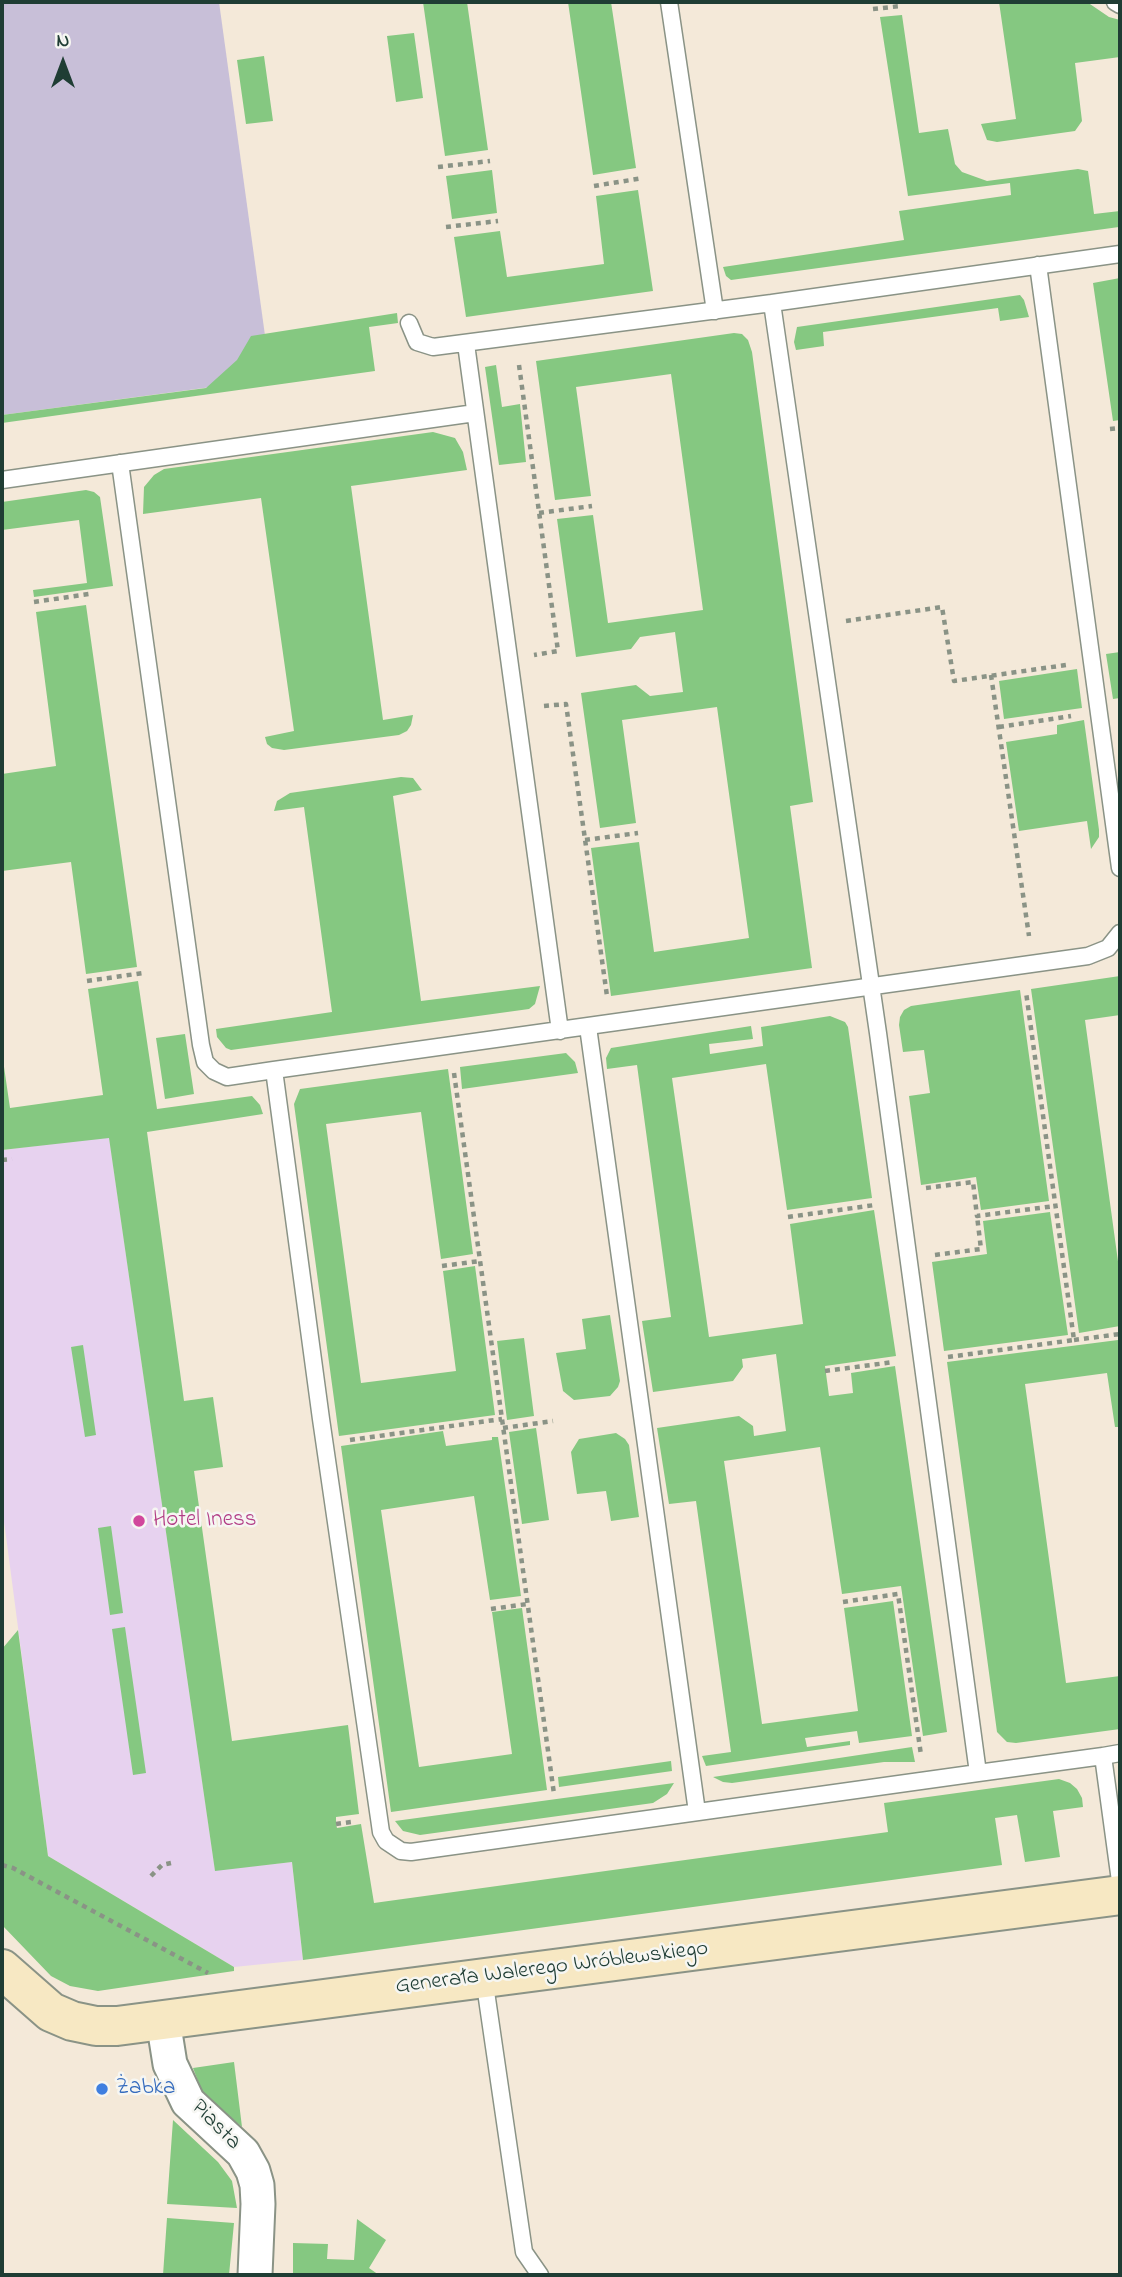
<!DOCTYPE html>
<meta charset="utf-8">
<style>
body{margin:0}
#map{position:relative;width:1122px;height:2277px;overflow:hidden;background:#f4e9d9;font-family:"Indie Flower",sans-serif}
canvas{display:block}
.frame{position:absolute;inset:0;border:4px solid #1f3d34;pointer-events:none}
.north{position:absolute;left:28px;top:28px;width:70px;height:70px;-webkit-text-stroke:5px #f6f6f2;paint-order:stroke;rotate:0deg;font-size:19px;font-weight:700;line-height:28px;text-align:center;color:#1f3d34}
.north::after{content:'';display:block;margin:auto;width:24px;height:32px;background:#1f3d34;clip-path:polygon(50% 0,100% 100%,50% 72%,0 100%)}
</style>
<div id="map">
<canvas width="1122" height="2277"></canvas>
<div class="frame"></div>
<div class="north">N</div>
</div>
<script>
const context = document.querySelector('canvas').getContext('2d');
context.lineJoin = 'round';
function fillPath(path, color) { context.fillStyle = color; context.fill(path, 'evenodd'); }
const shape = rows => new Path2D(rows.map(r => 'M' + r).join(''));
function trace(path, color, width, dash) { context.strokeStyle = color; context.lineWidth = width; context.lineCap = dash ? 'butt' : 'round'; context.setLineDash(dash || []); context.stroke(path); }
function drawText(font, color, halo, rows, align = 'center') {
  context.font = font + ' "Indie Flower",sans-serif'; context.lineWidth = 5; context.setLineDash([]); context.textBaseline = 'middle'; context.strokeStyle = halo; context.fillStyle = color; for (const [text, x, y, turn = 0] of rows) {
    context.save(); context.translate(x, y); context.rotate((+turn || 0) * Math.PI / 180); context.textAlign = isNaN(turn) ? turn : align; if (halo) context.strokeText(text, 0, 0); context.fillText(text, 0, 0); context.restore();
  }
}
fillPath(shape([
 [109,1137,215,1870,292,1862,303,1960,234,1967,48,1856,6,1536,4,1522,2,1522,2,1150]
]), '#e7d2ef');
fillPath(shape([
 [2,2,219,2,271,379,2,415]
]), '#c8bfd8');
fillPath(shape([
 [423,2,467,2,488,150,445,156],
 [568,2,611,2,636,168,593,175],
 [999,2,1087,2,1109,17,1120,20,1120,57,1075,63,1082,121,1075,131,997,142,987,140,981,124,1016,119],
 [902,15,919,133,948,129,955,164,962,172,987,181,1078,169,1088,171,1094,214,1120,211,1119,227,731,280,726,276,723,267,904,240,899,211,1011,195,1010,183,908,196,880,17],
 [414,33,423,98,396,102,387,36],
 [264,56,273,121,246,124,237,60],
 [492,170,497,213,452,219,446,176],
 [638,190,653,291,466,317,454,237,500,231,507,277,604,264,596,196],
 [1120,278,1120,420,1113,421,1093,283],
 [1020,295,1024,300,1029,317,1000,321,998,308,823,332,824,346,796,350,794,342,797,327],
 [397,313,398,323,369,327,375,371,2,423,2,415,206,388,237,360,251,336],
 [734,333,742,334,748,340,752,352,813,802,790,806,812,968,611,996,591,848,639,842,654,952,749,938,717,707,622,720,636,823,600,828,581,693,636,685,650,696,683,692,675,632,640,637,631,649,576,657,557,519,593,515,608,623,703,610,671,374,576,387,591,496,555,500,536,361],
 [496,365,502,407,520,404,526,462,499,465,485,367],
 [433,432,455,438,463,452,467,470,351,486,383,720,413,715,411,725,407,731,399,735,284,750,272,748,267,744,265,737,294,731,261,498,143,514,144,487,154,475,164,469],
 [86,490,94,492,100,497,113,586,34,597,33,590,87,583,79,520,2,530,2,502],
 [86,605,137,967,86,974,71,862,2,871,2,774,56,766,36,612],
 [1120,652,1120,698,1113,699,1106,654],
 [1077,669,1082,708,1004,719,999,681],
 [1084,720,1099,830,1099,837,1091,849,1087,821,1019,831,1006,742,1057,734,1057,725],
 [401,777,413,778,422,790,393,796,421,1001,540,986,535,1004,529,1009,231,1050,226,1048,217,1037,216,1029,332,1012,304,807,274,811,277,801,290,793],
 [1120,976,1120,1015,1085,1020,1120,1276,1120,1326,1079,1333,1031,989],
 [138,981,157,1109,252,1096,260,1105,263,1114,147,1132,184,1401,213,1397,223,1467,194,1471,232,1741,348,1725,359,1814,336,1817,336,1824,337,1828,361,1824,374,1903,888,1832,884,1803,1059,1779,1070,1783,1077,1789,1082,1798,1083,1807,1053,1811,1060,1857,1025,1862,1017,1815,995,1818,1002,1865,303,1960,292,1862,215,1871,109,1138,2,1150,2,1053,10,1108,103,1095,88,989],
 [1020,990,1049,1201,981,1210,976,1177,921,1185,909,1096,930,1093,924,1050,903,1052,899,1025,900,1017,904,1010,911,1006],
 [830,1016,845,1022,848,1027,872,1198,787,1210,766,1064,672,1078,709,1337,803,1324,790,1224,874,1210,896,1356,825,1366,829,1396,853,1393,851,1373,895,1366,947,1732,923,1736,901,1586,842,1594,820,1447,724,1461,762,1724,858,1711,844,1608,893,1601,912,1736,859,1743,857,1731,805,1738,807,1747,850,1741,850,1745,706,1766,702,1756,731,1752,696,1501,669,1504,657,1428,739,1416,753,1426,754,1436,786,1431,776,1354,742,1359,743,1367,733,1381,653,1392,642,1321,671,1317,637,1065,607,1069,606,1058,611,1048,751,1026,753,1039,709,1044,710,1054,763,1046,761,1027],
 [185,1034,194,1094,165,1099,156,1038],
 [566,1053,575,1062,578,1073,462,1089,460,1067],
 [448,1069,473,1254,441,1259,421,1112,326,1124,361,1383,456,1371,443,1271,475,1266,495,1415,339,1436,294,1104,300,1089],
 [1050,1212,1068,1335,944,1351,932,1262,987,1254,983,1221],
 [610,1315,620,1381,618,1387,610,1396,574,1400,563,1391,556,1353,586,1349,582,1319],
 [524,1338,534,1416,507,1420,497,1341],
 [1118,1340,1120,1355,1120,1427,1115,1427,1107,1373,1025,1384,1066,1683,1120,1676,1120,1729,1016,1743,1007,1742,997,1732,947,1362],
 [83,1345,96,1435,85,1437,71,1347],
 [536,1428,549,1520,522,1524,509,1432],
 [443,1431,446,1446,492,1440,492,1437,498,1437,521,1596,490,1600,474,1496,381,1510,419,1767,512,1754,492,1612,522,1608,547,1790,391,1812,341,1446],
 [616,1433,625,1439,629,1445,639,1517,611,1521,606,1491,577,1494,571,1452,579,1439],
 [111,1526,123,1613,110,1615,98,1528],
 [125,1627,146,1773,133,1775,112,1629],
 [18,1630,48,1856,234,1967,234,1971,98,1991,70,1986,51,1976,2,1925,2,1649],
 [912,1747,915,1762,884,1762,732,1783,723,1782,713,1777],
 [671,1761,672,1771,559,1787,558,1777],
 [674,1783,667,1794,653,1803,420,1835,403,1831,395,1821],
 [234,2062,242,2127,203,2094,193,2068],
 [173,2120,218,2162,232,2181,237,2208,167,2204],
 [167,2218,234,2223,229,2275,163,2275],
 [357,2219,386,2240,369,2268,379,2275,293,2275,293,2243,328,2244,327,2259,354,2260]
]), '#85c881');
const lane = shape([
 [669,2,715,311],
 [1115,2,1120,5],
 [1038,265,1120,868],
 [409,323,417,342,433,347,772,303],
 [466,344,560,1031],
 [120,463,201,1045,205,1062,214,1071,227,1077,274,1070],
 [2,480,475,413],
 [588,1027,697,1812],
 [1120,1753,1103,1756,1120,1881],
 [1103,1756,978,1773,878,1033,772,303,1120,254],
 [978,1773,411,1852,401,1851,386,1841,381,1832,379,1818,321,1419,274,1070,1088,956,1108,948,1120,933],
 [484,1978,524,2252,540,2275]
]);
const street = shape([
 [163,2020,170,2064,188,2102,243,2153,253,2171,257,2185,258,2204,255,2275]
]);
const secondary = shape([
 [2,1969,51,2012,72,2021,96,2026,117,2026,1120,1895]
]);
trace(lane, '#8a9386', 19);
trace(street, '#8a9386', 37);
trace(secondary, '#8a9386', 42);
trace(shape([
 [873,9,901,6],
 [438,167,490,161],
 [594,186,643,178],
 [446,227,498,221],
 [519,365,558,651,534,655],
 [1110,429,1120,428],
 [539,513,592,506],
 [34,602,89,594],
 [846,621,942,607,954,681,1066,665],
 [991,675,1029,936],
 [544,706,566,704,607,996],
 [999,727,1071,716],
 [585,840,638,833],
 [87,981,143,973],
 [454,1073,554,1794],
 [2,1160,12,1159],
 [926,1188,973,1182,977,1216,1055,1206],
 [788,1217,875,1205],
 [935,1255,981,1249,977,1216],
 [442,1266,480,1261],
 [1074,1340,1120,1334],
 [948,1357,1074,1340,1026,992],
 [825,1371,894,1362],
 [503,1428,553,1421],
 [350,1440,502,1419],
 [843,1602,898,1594,921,1755],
 [491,1609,527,1604],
 [336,1824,351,1822],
 [2,1865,13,1868,208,1973],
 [151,1876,162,1865,171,1863]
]), '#8a9386', 4.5, [5, 5]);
trace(lane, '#fff', 16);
trace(street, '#fff', 33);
trace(secondary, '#f7e8c3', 38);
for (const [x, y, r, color] of [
 [139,1521,7,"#d1479c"],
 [102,2089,7,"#3f7fe0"]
]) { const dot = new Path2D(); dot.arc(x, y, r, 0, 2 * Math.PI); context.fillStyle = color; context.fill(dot); trace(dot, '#f6f6f2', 2.5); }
drawText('23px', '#b23c85', '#f6f6f2', [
 ["Hotel Iness",153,1521]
], 'left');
drawText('23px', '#1f3d34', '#f6f6f2', [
 ["Generała Walerego Wróblewskiego",552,1969,-7],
 ["Piasta",215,2126,45]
]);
drawText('23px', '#366cbe', '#f6f6f2', [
 ["Żabka",116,2089]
], 'left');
</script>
